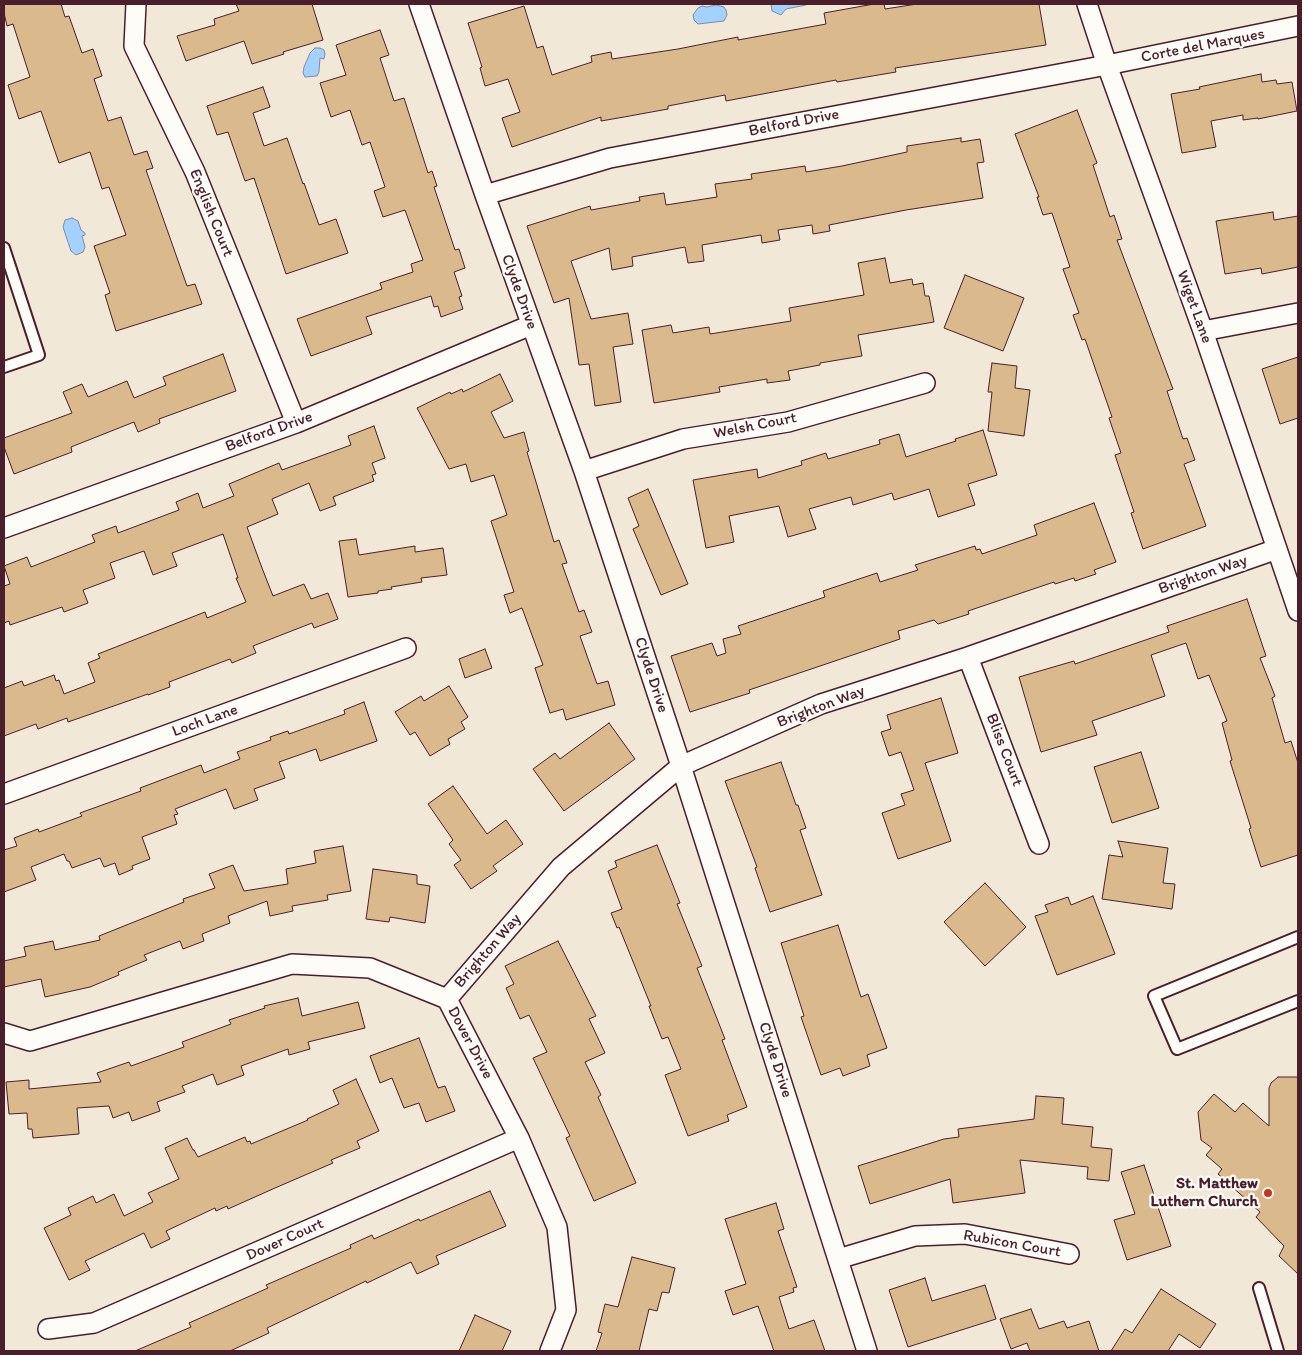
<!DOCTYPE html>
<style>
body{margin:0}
#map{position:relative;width:1302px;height:1355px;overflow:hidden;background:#f2e8d7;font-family:Itim,sans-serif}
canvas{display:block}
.frame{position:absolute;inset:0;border:5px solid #4a1f2b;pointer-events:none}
</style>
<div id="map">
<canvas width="1302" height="1355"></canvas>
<div class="frame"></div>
</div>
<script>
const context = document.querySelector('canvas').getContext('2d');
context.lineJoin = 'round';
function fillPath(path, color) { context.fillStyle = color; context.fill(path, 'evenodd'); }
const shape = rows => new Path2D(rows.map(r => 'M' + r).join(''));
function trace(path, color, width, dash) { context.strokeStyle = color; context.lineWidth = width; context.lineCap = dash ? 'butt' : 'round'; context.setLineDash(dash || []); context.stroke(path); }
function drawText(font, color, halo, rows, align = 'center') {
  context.font = font + ' Itim,sans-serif'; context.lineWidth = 4.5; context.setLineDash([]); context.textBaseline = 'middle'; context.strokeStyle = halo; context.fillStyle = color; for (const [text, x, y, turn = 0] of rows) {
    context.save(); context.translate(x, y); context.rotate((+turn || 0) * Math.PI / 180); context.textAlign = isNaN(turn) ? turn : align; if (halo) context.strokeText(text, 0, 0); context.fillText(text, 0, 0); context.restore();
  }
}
const water = shape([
 [771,4,805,4,806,5,786,9,781,15,772,11,771,4],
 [716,5,724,7,726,10,727,15,724,21,698,24,694,20,693,15,698,8,702,6,707,7,716,5],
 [315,48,320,48,324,50,325,54,324,59,320,58,319,72,317,76,305,77,303,73,304,67,310,53,315,48],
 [72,218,78,221,81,230,85,233,85,235,82,236,85,247,83,252,76,255,71,251,63,227,65,220,72,218]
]);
fillPath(water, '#a3d2fe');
trace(water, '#7f8aaa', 1);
const building = shape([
 [4,4,61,4,65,17,69,16,82,53,93,49,102,76,94,79,108,121,121,117,134,155,147,151,153,168,146,170,187,286,195,284,202,304,116,331,105,295,110,293,94,246,126,235,109,187,102,189,90,152,59,163,41,111,19,119,8,85,30,77,13,24,7,26,4,13,4,4],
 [236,4,312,4,323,40,283,52,284,54,252,64,244,41,186,61,177,36,215,25,214,19,239,11,236,4],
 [874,4,884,4,885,9,917,4,1039,4,1046,45,895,68,896,72,837,82,836,80,726,101,725,95,668,106,668,109,624,117,601,121,601,117,512,147,502,118,520,112,508,79,485,86,480,68,482,67,468,23,524,6,537,48,543,46,552,75,592,62,591,56,611,52,612,59,678,49,738,37,738,40,826,24,824,13,874,4],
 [380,30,389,55,380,58,394,101,404,98,428,173,432,171,437,186,434,187,455,250,459,249,465,268,454,272,462,296,459,297,463,309,441,317,438,306,434,307,431,296,366,317,372,334,311,356,297,319,382,289,380,283,413,272,411,264,423,260,405,210,383,217,374,191,385,187,370,142,362,145,350,110,331,117,320,83,346,75,336,45,380,30],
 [1261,74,1262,82,1276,80,1277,84,1292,82,1297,111,1258,119,1258,118,1243,120,1243,115,1211,121,1216,147,1182,153,1171,94,1200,89,1199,87,1261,74],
 [263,87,270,107,253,113,264,146,287,138,303,184,304,183,319,225,336,219,348,253,286,274,254,178,245,181,228,132,217,135,207,106,263,87],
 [1077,110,1097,163,1093,165,1110,217,1114,215,1122,239,1117,240,1173,389,1167,391,1183,439,1187,438,1195,460,1184,464,1206,526,1143,549,1131,513,1134,512,1115,455,1121,453,1109,418,1112,417,1085,339,1082,340,1073,315,1079,313,1063,269,1070,267,1052,213,1043,215,1037,197,1039,197,1015,134,1077,110],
 [961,138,961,142,980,139,984,162,977,163,983,198,906,210,829,225,830,231,813,234,812,225,778,230,780,240,762,243,761,235,702,245,704,261,688,263,685,247,632,257,633,266,612,270,609,248,571,261,591,319,628,313,633,344,613,347,621,402,595,406,589,364,579,365,569,298,554,303,527,226,590,206,591,210,640,201,639,197,664,193,666,205,717,197,715,184,752,179,751,174,805,166,806,172,842,166,907,152,907,146,961,138],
 [1273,212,1274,220,1298,216,1298,267,1262,274,1261,268,1225,274,1216,221,1273,212],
 [885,258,890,283,912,279,913,285,923,283,925,296,929,296,934,322,858,335,862,356,820,363,820,365,788,371,790,380,767,383,767,379,719,387,720,392,654,403,642,330,671,325,673,333,709,327,710,334,791,321,789,308,864,295,858,263,885,258],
 [965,275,1024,298,1003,351,944,328,965,275],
 [223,354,236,391,159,419,160,423,138,432,134,422,71,447,72,452,14,474,4,447,4,438,72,413,63,392,82,384,88,397,127,381,134,398,166,385,163,377,223,354],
 [1298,357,1298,418,1280,424,1262,369,1298,357],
 [992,363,1017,366,1015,388,1030,390,1024,436,988,431,992,392,988,392,992,363],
 [500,374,513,401,491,412,504,438,524,432,529,451,527,452,554,542,559,540,567,563,562,564,579,612,584,610,592,632,580,636,597,684,608,681,615,705,566,720,563,709,550,713,535,668,543,665,522,608,510,613,504,595,514,592,491,521,507,515,494,475,471,482,466,464,449,469,417,408,450,392,451,394,462,389,463,392,500,374],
 [374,426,385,458,372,463,376,474,372,475,374,481,333,497,336,505,320,511,309,483,272,499,278,514,247,527,262,568,273,596,304,584,311,599,328,593,338,619,314,628,312,623,253,646,256,653,232,663,230,659,169,682,170,687,148,695,148,694,68,722,67,718,38,729,36,724,4,736,4,688,22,681,24,686,54,675,56,681,59,680,64,694,95,682,88,663,100,658,98,654,205,612,207,618,246,602,236,578,238,578,223,534,172,553,177,566,153,575,144,551,110,563,115,578,83,590,88,603,64,612,62,607,10,625,9,621,4,623,4,586,10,584,4,566,27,557,31,567,95,542,92,535,116,526,118,533,179,510,176,502,198,493,203,508,234,496,229,484,279,463,282,470,351,445,348,436,374,426],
 [983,430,997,475,968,484,975,505,938,517,929,489,894,500,892,493,853,505,851,497,809,509,816,529,788,537,779,506,729,516,734,542,706,548,693,480,757,469,758,478,802,465,801,461,826,453,828,459,880,444,879,440,899,434,906,457,956,441,955,439,983,430],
 [648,489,688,584,661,595,633,529,639,526,628,498,648,489],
 [1094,503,1116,562,1094,570,1096,574,1075,581,1074,578,1055,584,1054,582,968,611,969,614,938,624,934,620,898,631,900,639,749,690,750,693,690,712,671,656,712,643,717,656,726,653,723,639,741,634,738,626,825,597,823,591,877,573,880,582,918,570,915,565,975,546,976,550,980,549,982,554,1037,535,1034,525,1094,503],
 [356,539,359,555,415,546,415,552,443,548,447,575,421,578,422,582,391,587,392,589,378,591,378,593,348,597,339,541,356,539],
 [1247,599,1266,656,1260,658,1275,696,1272,698,1285,743,1291,741,1298,763,1298,855,1261,867,1249,829,1251,828,1230,761,1232,760,1222,723,1227,721,1209,675,1198,679,1186,643,1151,655,1165,696,1092,721,1097,735,1041,752,1019,677,1074,661,1075,664,1169,632,1167,626,1247,599],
 [485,649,492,668,465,678,459,659,485,649],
 [449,686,468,717,461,722,465,729,448,739,450,744,430,756,415,732,410,735,395,712,421,696,424,701,449,686],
 [941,698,958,753,925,763,951,841,898,859,882,813,905,805,901,794,914,790,901,752,889,756,881,732,891,729,887,715,941,698],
 [364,702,377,741,320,761,316,749,279,762,285,778,254,789,258,800,234,809,226,789,175,809,178,814,174,815,177,824,142,837,150,859,132,866,133,869,119,875,115,863,104,867,100,858,72,868,69,861,67,861,64,854,31,867,36,880,4,892,4,850,17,846,14,838,38,829,39,832,82,816,80,813,141,791,140,788,201,765,204,773,240,759,237,752,271,740,270,737,288,731,289,734,345,714,344,710,364,702],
 [609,723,635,759,564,811,533,769,555,753,560,759,609,723],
 [1141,752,1159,808,1112,823,1094,767,1141,752],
 [781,762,796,805,798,805,806,828,800,830,822,895,770,912,755,868,757,867,725,781,781,762],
 [453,786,487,834,506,820,523,844,493,866,497,871,471,889,454,865,461,860,449,844,453,840,428,804,453,786],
 [1118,841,1168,848,1163,883,1175,884,1172,909,1102,899,1109,855,1123,857,1118,841],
 [657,845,680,903,677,904,702,966,697,968,725,1039,722,1040,747,1107,727,1115,729,1121,688,1136,665,1075,681,1069,668,1037,662,1039,649,1006,651,1006,619,927,617,928,611,913,622,909,608,871,617,867,615,861,657,845],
 [343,846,351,891,327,895,328,900,292,906,293,911,270,916,267,901,228,916,230,923,202,934,204,941,183,949,180,941,144,955,147,960,118,972,119,975,90,987,45,997,41,979,4,987,4,961,26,956,24,947,53,941,55,950,100,940,99,936,184,902,183,899,215,888,209,874,233,865,244,891,288,884,286,869,316,863,314,851,343,846],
 [373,869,417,875,417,884,430,886,425,923,390,917,389,922,366,919,373,869],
 [985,883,1026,927,985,966,944,922,985,883],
 [1093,896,1115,954,1057,975,1035,916,1048,912,1045,905,1068,897,1071,905,1093,896],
 [838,925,861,997,868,994,887,1048,867,1055,870,1066,843,1076,840,1068,821,1075,801,1017,804,1016,781,943,838,925],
 [558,941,596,1016,589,1019,605,1053,585,1062,601,1095,598,1097,636,1183,594,1201,566,1138,570,1136,533,1058,547,1052,529,1015,520,1019,506,988,514,984,505,966,558,941],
 [298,998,302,1016,358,1002,365,1028,308,1042,310,1049,289,1055,288,1049,241,1066,244,1075,217,1085,213,1074,182,1086,185,1092,157,1102,160,1111,132,1121,129,1112,113,1118,109,1106,77,1108,79,1134,33,1138,32,1129,28,1129,27,1113,9,1114,6,1082,29,1080,29,1089,101,1082,97,1073,129,1062,131,1066,184,1047,182,1042,231,1024,229,1020,265,1008,264,1006,298,998],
 [419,1038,438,1088,445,1086,455,1111,426,1122,419,1103,404,1108,392,1078,380,1083,370,1056,419,1038],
 [1278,1077,1298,1077,1298,1274,1279,1256,1284,1246,1256,1217,1260,1212,1218,1174,1222,1169,1206,1155,1212,1148,1201,1140,1198,1112,1214,1094,1235,1112,1243,1103,1269,1126,1269,1088,1271,1083,1278,1077],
 [356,1079,379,1131,357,1141,360,1148,331,1160,333,1163,275,1188,228,1209,227,1206,216,1211,215,1208,166,1231,170,1239,151,1248,144,1233,85,1261,90,1270,69,1280,44,1228,71,1215,68,1208,93,1196,96,1203,114,1194,124,1216,153,1202,148,1193,179,1179,165,1148,187,1138,193,1150,194,1150,198,1157,245,1137,247,1142,250,1141,251,1144,308,1120,307,1119,339,1104,333,1090,356,1079],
 [1036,1096,1064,1098,1062,1124,1093,1127,1091,1147,1112,1149,1109,1181,1087,1179,1088,1167,1020,1160,1025,1193,953,1203,950,1179,870,1204,858,1166,944,1139,959,1137,958,1129,1034,1119,1036,1096],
 [1144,1165,1171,1246,1127,1260,1114,1220,1135,1214,1121,1172,1144,1165],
 [490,1191,506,1226,436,1256,439,1264,417,1274,411,1262,367,1283,366,1281,267,1328,269,1333,230,1351,135,1351,191,1327,189,1323,268,1288,266,1285,351,1248,350,1245,372,1235,374,1239,419,1219,420,1221,490,1191],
 [776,1203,784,1229,778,1231,797,1287,793,1288,794,1292,779,1297,789,1329,814,1320,825,1351,774,1351,758,1306,733,1315,725,1291,746,1284,725,1219,776,1203],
 [632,1257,675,1268,669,1293,662,1292,657,1311,649,1309,639,1351,596,1351,602,1333,598,1332,605,1304,618,1307,632,1257],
 [925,1278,932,1301,985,1285,996,1319,908,1347,889,1290,925,1278],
 [1161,1289,1216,1324,1200,1348,1179,1334,1168,1351,1111,1351,1125,1329,1132,1333,1161,1289],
 [1031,1309,1039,1329,1064,1321,1067,1328,1089,1321,1099,1351,1030,1351,1027,1343,1011,1349,1000,1319,1031,1309],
 [475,1315,511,1331,502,1351,459,1351,475,1315]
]);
fillPath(building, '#dab98c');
trace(building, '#4a1f2b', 1);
const service = shape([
 [4,248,39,355,4,367],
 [1298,937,1154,996,1177,1049,1298,1001],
 [1259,1288,1278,1351]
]);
const minor = shape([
 [136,4,134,46,195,172,296,423],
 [419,4,485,195,584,471,681,766,867,1351],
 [1087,4,1107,65,1203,331,1298,611],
 [485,195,610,158,1107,65,1298,26],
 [1203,331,1298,313],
 [584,471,683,439,788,422,925,383],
 [4,528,296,423,531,325],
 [968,657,1039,844],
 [4,794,406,648],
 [447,999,561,867,681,766,821,704,968,657,1277,549],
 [4,1033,30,1041,292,964,370,968,447,999,519,1138,557,1227,566,1310,550,1351],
 [838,1259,915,1236,965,1234,1069,1254],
 [48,1329,94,1323,519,1138]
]);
trace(service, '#4a1f2b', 14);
trace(minor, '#4a1f2b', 22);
trace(service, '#fdfcf7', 10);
trace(minor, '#fdfcf7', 19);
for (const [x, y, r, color] of [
 [1268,1193,5,"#c8321e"]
]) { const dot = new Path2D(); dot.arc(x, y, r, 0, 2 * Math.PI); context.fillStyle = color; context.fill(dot); trace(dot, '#fdfcf7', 2); }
drawText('16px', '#4a1f2b', '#fdfcf7', [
 ["Corte del Marques",1203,46,-11],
 ["Belford Drive",794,123,-11],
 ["English Court",211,213,68],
 ["Clyde Drive",519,292,70],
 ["Wiget Lane",1194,307,70],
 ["Welsh Court",755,426,-11],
 ["Belford Drive",269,432,-20],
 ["Brighton Way",1203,575,-19],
 ["Clyde Drive",651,675,72],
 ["Brighton Way",821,707,-21],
 ["Loch Lane",205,721,-20],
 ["Bliss Court",1004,750,69],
 ["Brighton Way",488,951,-49],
 ["Dover Drive",470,1043,62],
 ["Clyde Drive",775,1060,72],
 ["Dover Court",285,1240,-24],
 ["Rubicon Court",1012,1244,10]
]);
drawText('bold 16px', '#4a1f2b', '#fdfcf7', [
 ["St. Matthew",1258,1184],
 ["Luthern Church",1258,1202]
], 'right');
</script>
